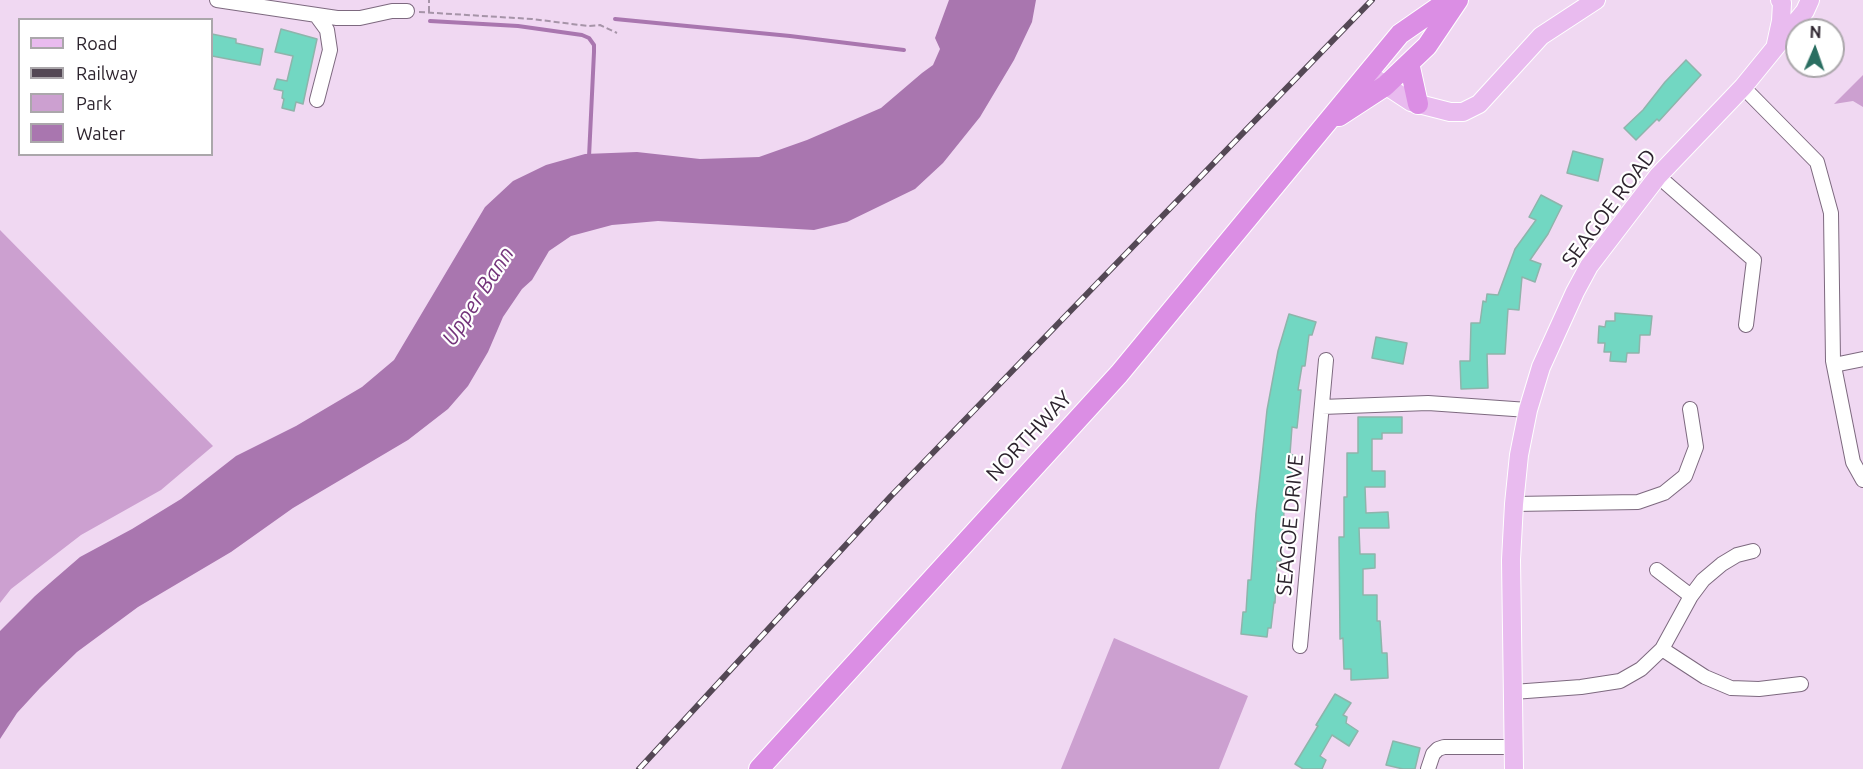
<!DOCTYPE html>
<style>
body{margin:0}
#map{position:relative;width:1863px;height:769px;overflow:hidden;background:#f0d8f2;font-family:Ubuntu,sans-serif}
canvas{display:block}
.legend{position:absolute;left:18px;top:18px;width:195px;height:138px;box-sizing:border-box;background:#fff;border:2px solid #aba7ab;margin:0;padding:8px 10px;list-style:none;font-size:18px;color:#2d242e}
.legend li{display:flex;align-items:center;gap:12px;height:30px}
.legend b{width:30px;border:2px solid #aba7ab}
.north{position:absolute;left:1785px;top:18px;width:60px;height:60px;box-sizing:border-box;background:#fff;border:2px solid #aba7ab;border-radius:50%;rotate:2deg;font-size:16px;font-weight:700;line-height:24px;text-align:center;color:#2d242e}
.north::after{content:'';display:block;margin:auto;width:21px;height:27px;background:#2a6e61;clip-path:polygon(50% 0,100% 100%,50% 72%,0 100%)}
</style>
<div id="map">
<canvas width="1863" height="769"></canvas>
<ul class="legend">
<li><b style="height:8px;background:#e9bbef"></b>Road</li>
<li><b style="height:8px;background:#544855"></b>Railway</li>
<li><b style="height:16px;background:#cca0d0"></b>Park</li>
<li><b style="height:16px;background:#a976af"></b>Water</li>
</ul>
<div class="north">N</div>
</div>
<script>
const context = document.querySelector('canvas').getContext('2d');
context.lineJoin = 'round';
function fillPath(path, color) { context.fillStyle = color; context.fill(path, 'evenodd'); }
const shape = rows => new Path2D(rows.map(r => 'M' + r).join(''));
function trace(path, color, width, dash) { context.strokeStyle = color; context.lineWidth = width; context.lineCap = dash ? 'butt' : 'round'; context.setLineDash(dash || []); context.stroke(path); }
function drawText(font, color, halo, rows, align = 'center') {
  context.font = font + ' Ubuntu,sans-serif'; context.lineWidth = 4.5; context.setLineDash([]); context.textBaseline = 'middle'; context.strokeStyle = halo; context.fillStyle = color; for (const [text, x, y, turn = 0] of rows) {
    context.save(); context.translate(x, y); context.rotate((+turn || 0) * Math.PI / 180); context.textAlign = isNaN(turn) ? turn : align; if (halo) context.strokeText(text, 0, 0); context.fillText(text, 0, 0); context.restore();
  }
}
fillPath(shape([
 [1863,75,1863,107,1853,101,1834,104],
 [0,230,213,446,161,490,81,535,11,589,0,603],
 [1114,638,1248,696,1219,769,1061,769]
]), '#cca0d0');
fillPath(shape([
 [949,0,1036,0,1032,22,1014,60,980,117,943,163,915,189,847,222,814,230,658,221,612,225,571,236,549,251,532,280,522,289,503,317,488,352,468,386,448,409,408,440,293,508,231,552,138,607,77,652,40,688,17,713,0,739,0,631,35,596,80,557,132,529,181,499,236,456,296,426,362,387,394,360,485,207,513,181,546,165,585,154,637,152,700,159,759,157,807,140,881,108,922,73,933,65,940,49,935,38]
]), '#a976af');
trace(shape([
 [615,19,790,36,904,50],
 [430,21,518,26,582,35,589,38,594,45,594,52,589,157]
]), '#a976af', 4);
const building = shape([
 [281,29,317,39,303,104,296,102,294,111,282,108,284,99,282,98,283,91,274,89,277,79,287,81,293,56,275,52,281,29],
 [212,34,236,39,236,43,263,49,260,65,212,56,212,34],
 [1686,60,1701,75,1659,121,1657,119,1636,140,1624,128,1643,110,1665,82,1686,60],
 [1573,151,1603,159,1598,181,1567,173,1573,151],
 [1541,195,1562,206,1548,234,1530,260,1541,264,1535,282,1522,277,1519,310,1508,309,1505,354,1487,354,1488,388,1461,389,1460,361,1470,361,1471,323,1480,323,1483,301,1486,302,1487,294,1498,295,1515,249,1536,220,1529,217,1541,195],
 [1615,313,1652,316,1650,335,1640,335,1639,353,1627,353,1626,362,1610,361,1611,352,1604,352,1605,343,1598,343,1599,326,1605,327,1606,321,1615,321,1615,313],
 [1289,314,1316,322,1312,335,1309,335,1305,366,1302,366,1298,390,1301,390,1297,428,1292,427,1290,454,1293,455,1292,480,1290,495,1285,494,1281,562,1277,561,1275,603,1274,602,1271,628,1268,628,1267,637,1241,634,1243,612,1246,612,1248,580,1251,580,1256,513,1267,410,1278,351,1289,314],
 [1376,337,1407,343,1403,364,1372,358,1376,337],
 [1358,417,1402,417,1402,433,1382,433,1382,439,1372,439,1372,471,1385,471,1385,487,1365,487,1366,513,1388,512,1389,528,1359,528,1360,554,1375,554,1375,568,1363,569,1363,595,1377,595,1377,621,1380,621,1382,653,1387,653,1388,678,1351,680,1351,669,1344,669,1343,638,1340,639,1339,537,1344,537,1344,497,1347,497,1347,453,1358,453,1358,417],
 [1335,694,1351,703,1343,715,1347,717,1346,723,1358,731,1349,746,1332,735,1320,756,1326,760,1322,769,1303,769,1295,764,1318,726,1316,725,1335,694],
 [1393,741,1420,748,1415,769,1403,769,1386,765,1393,741]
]);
fillPath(building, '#72d7c2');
trace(building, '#8eb4ab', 1.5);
const minor = shape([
 [217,0,337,18,360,18,392,11,407,11],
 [316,15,327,30,330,50,317,100],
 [1743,87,1817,162,1831,213,1833,361,1853,462,1863,480],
 [1658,176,1754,260,1746,325],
 [1834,365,1863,359],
 [1322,407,1428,403,1528,410],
 [1514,504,1638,502,1664,493,1685,476,1696,447,1690,409],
 [1657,570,1691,596],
 [1300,646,1326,360],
 [1662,649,1705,677,1731,688,1759,689,1801,684],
 [1513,692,1581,687,1620,681,1641,669,1662,649,1691,596,1703,580,1722,564,1737,555,1753,551],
 [1428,769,1433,754,1438,749,1444,747,1513,747]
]);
const major = shape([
 [1776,44,1781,21,1782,3,1780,0],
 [1367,73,1411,102,1450,112,1463,112,1479,104,1541,36,1596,0],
 [1514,769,1511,560,1514,504,1519,455,1528,410,1541,367,1575,292,1589,266,1658,176,1743,87,1805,11,1810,0]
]);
const highway = shape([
 [1409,63,1418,104],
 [1339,116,1385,86,1427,46,1458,0],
 [759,769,1119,374,1400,34,1449,0]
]);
trace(minor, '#7d697f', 16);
trace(major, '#fff', 20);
trace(highway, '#fff', 22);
trace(shape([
 [419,12,532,19,588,26,600,25,617,33],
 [429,12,429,0]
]), '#a694a8', 2, [6, 3]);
trace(minor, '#fff', 14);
trace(major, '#e9bbef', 18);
trace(highway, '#db8ee4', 20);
const rail = shape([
 [639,769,891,496,1372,0]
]);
trace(rail, '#544855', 6);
trace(rail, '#fff', 4, [11]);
drawText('21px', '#2d242e', '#fff', [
 ["SEAGOE ROAD",1609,208,-53],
 ["NORTHWAY",1029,436,-47],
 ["SEAGOE DRIVE",1290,525,-85]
]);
drawText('italic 22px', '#74347b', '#fff', [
 ["Upper Bann",478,296,-57]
]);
</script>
